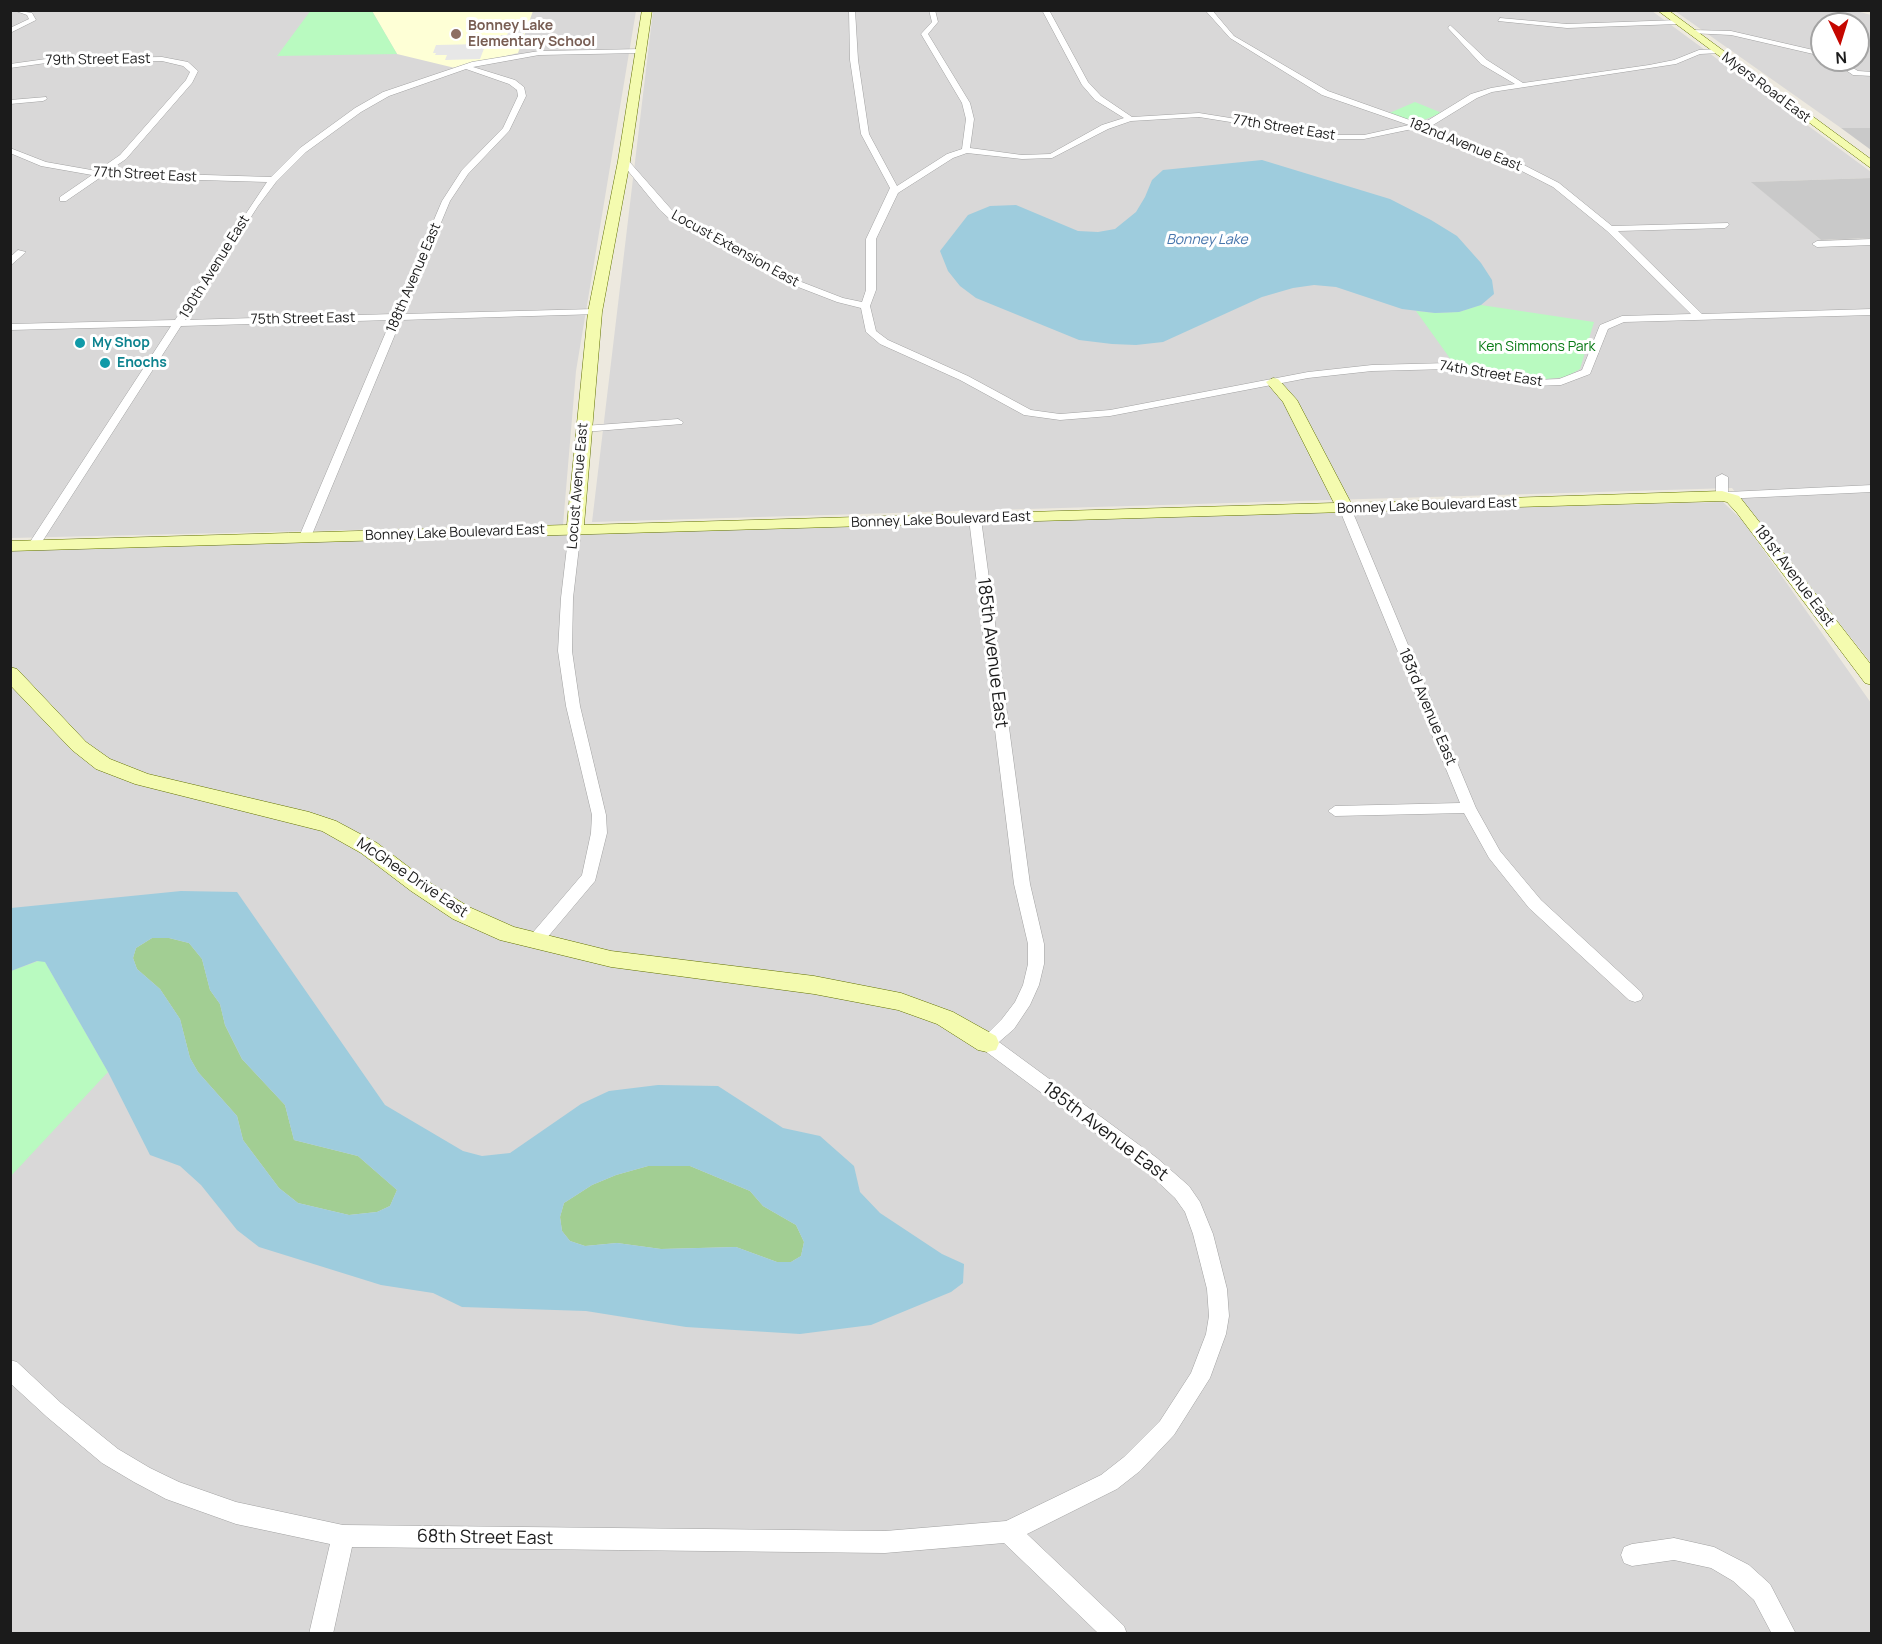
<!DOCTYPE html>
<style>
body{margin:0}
#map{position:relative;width:1882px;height:1644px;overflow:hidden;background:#ede9df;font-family:Manrope,sans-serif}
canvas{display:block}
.frame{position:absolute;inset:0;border:12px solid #1b1b1b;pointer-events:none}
.north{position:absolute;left:1810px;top:12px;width:60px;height:60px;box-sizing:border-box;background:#fff;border:2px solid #a4a4a4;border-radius:50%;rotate:176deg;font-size:16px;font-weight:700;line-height:24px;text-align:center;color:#1b1b1b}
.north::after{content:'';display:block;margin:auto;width:21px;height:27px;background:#c50700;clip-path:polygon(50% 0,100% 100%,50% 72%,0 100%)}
</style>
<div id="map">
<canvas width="1882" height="1644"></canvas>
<div class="frame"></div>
<div class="north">N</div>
</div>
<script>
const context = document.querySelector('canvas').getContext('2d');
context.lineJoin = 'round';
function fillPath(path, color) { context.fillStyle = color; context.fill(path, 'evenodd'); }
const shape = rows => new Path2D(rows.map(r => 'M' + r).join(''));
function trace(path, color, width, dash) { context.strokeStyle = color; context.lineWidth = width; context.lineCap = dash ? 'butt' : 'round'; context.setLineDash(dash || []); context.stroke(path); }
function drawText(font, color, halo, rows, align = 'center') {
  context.font = font + ' Manrope,sans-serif'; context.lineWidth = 6; context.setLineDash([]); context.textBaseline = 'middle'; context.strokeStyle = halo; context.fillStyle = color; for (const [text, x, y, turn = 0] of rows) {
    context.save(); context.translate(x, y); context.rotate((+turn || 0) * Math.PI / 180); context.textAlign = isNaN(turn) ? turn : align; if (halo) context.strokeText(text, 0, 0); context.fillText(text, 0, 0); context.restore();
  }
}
fillPath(shape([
 [1853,10,1871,15,1871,128,1841,128,1675,11],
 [1822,24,1858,24,1858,60,1822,60],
 [10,11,636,11,576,371,563,525,11,538],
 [653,11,1652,11,1871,172,1871,178,1752,182,1821,240,1871,238,1871,663,1732,488,592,522],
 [1723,502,1743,521,1871,703,1871,1633,11,1633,10,546]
]), '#d9d8d8');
fillPath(shape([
 [372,11,533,11,518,53,455,68,397,54]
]), '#feffd6');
fillPath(shape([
 [1841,128,1871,128,1871,150],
 [1871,178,1871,238,1821,240,1751,182]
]), '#c9c9c9');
fillPath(shape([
 [152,938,169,938,189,943,202,959,210,990,220,1004,225,1025,242,1059,285,1105,294,1140,358,1156,397,1190,390,1206,377,1212,349,1215,298,1203,279,1188,243,1140,237,1116,198,1072,190,1058,180,1019,160,989,137,969,133,958,136,948],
 [648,1166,690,1166,750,1191,763,1206,796,1225,804,1242,801,1256,791,1262,777,1262,736,1247,661,1249,617,1243,585,1246,570,1241,562,1231,560,1217,564,1203,592,1185,616,1175]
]), '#a2ce93');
fillPath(shape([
 [311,10,372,11,397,54,277,56],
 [1415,102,1442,113,1418,122,1387,114],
 [1481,305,1594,322,1580,369,1566,377,1537,380,1454,364,1416,311,1435,313,1459,312],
 [41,960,45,962,108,1072,11,1176,11,971]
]), '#b9fac0');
fillPath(shape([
 [526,28,519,45,503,46,503,43,498,43,501,35,507,35,510,29],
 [482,44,485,46,480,59,445,60,447,55,435,55,436,53,433,53,436,45]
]), '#e7e7e7');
fillPath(shape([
 [1262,160,1390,199,1431,220,1457,236,1481,263,1492,280,1494,294,1481,305,1459,312,1435,313,1402,309,1336,287,1314,285,1293,288,1262,297,1163,342,1136,345,1112,344,1079,340,976,298,960,286,948,271,940,251,968,215,990,206,1016,205,1078,231,1098,232,1115,229,1136,212,1145,197,1152,180,1163,170],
 [181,891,237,892,385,1105,463,1151,482,1156,510,1153,581,1104,609,1091,658,1085,718,1086,783,1128,820,1136,854,1166,860,1192,880,1213,942,1254,964,1264,963,1283,951,1292,871,1325,800,1334,686,1327,586,1311,462,1307,433,1293,381,1285,259,1247,237,1230,201,1185,180,1166,150,1155,108,1072,45,962,37,961,11,971,11,908],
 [152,938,169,938,189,943,202,959,210,990,220,1004,225,1025,242,1059,285,1105,294,1140,358,1156,397,1190,390,1206,377,1212,349,1215,298,1203,279,1188,243,1140,237,1116,198,1072,190,1058,180,1019,160,989,137,969,133,958,136,948],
 [648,1166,690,1166,750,1191,763,1206,796,1225,804,1242,801,1256,791,1262,777,1262,736,1247,661,1249,617,1243,585,1246,570,1241,562,1231,560,1217,564,1203,592,1185,616,1175]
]), '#9eccdd');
const street = shape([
 [13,10,32,13,36,20,10,33,10,28,29,19,27,15,13,10],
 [849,10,855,10,858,60,869,134,897,186,947,154,962,149,966,119,962,103,921,34,932,22,929,10,935,10,938,22,928,34,970,103,974,119,970,148,1022,155,1050,154,1102,125,1124,118,1095,100,1082,85,1042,10,1049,10,1088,82,1101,96,1132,117,1199,113,1337,135,1364,135,1409,125,1322,95,1230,38,1205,10,1212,10,1234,36,1328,91,1418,123,1427,121,1471,94,1491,88,1515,84,1481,64,1448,28,1450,25,1487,60,1523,83,1649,65,1674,60,1699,50,1719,49,1719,53,1700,54,1676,64,1492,92,1477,98,1433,125,1426,126,1516,161,1559,183,1612,226,1728,223,1729,225,1725,228,1618,231,1702,314,1872,309,1872,315,1624,322,1608,329,1590,374,1561,385,1534,386,1449,369,1372,371,1308,378,1110,416,1060,420,1024,415,960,380,880,344,866,332,861,308,837,302,780,280,672,221,660,210,620,161,627,159,678,217,786,276,843,298,862,302,866,290,866,239,890,188,861,134,850,60,849,10],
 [1199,117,1337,139,1364,139,1417,128,1510,165,1553,187,1607,231,1691,314,1622,316,1600,325,1582,370,1559,379,1534,380,1449,363,1372,365,1308,372,1110,410,1060,414,1031,410,968,376,888,340,876,331,870,306,876,290,876,239,898,193,953,158,967,153,1022,159,1052,158,1108,129,1131,121,1199,117],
 [1500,18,1567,24,1678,20,1681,22,1678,24,1567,28,1498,21,1500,18],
 [1692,30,1731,31,1822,52,1822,56,1731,35,1690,33,1692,30],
 [643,49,640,53,539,55,473,67,515,80,524,87,526,96,509,131,468,174,450,201,403,314,595,309,598,310,598,314,401,320,311,537,305,541,299,537,391,320,181,326,40,545,38,548,30,548,28,545,171,326,10,330,10,324,175,320,267,182,101,177,66,201,60,201,60,197,92,175,41,166,10,153,10,148,46,162,97,171,120,155,186,80,190,72,183,66,162,61,46,63,10,68,10,64,46,59,162,57,188,62,198,71,192,83,126,159,107,172,271,177,300,148,355,108,383,92,472,62,539,51,643,49],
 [466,69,509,84,517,90,518,96,503,128,462,170,442,201,394,314,185,320,258,206,276,182,306,152,361,112,389,96,466,69],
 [1831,60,1840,60,1858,71,1872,72,1872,76,1853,75,1831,60],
 [46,97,47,99,43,101,10,104,10,100,46,97],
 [1872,239,1872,245,1817,247,1812,244,1817,241,1872,239],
 [18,250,26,252,10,266,10,257,18,250],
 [678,419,683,422,682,424,584,432,579,429,584,426,678,419],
 [1722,474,1728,477,1728,492,1872,485,1872,492,1722,499,1716,496,1716,477,1722,474],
 [1345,504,1351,508,1476,808,1500,851,1541,900,1641,992,1643,996,1641,1000,1635,1002,1629,1000,1529,908,1489,858,1464,813,1335,816,1328,811,1335,806,1460,803,1339,508,1345,504],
 [975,515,981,519,1030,884,1044,944,1044,964,1039,985,1030,1005,1014,1029,999,1042,1157,1158,1189,1186,1200,1202,1213,1234,1227,1289,1229,1316,1226,1334,1210,1378,1174,1435,1140,1471,1117,1489,1027,1534,1124,1626,1127,1634,1099,1634,1004,1543,885,1553,352,1547,333,1634,309,1634,330,1544,236,1524,166,1499,134,1482,102,1463,47,1417,10,1383,10,1360,17,1362,61,1403,118,1449,150,1468,179,1482,236,1502,343,1525,885,1531,1006,1521,1101,1475,1124,1457,1160,1421,1191,1373,1206,1334,1209,1316,1207,1289,1193,1234,1185,1212,1175,1198,1143,1168,981,1048,978,1043,1002,1019,1015,1002,1023,985,1028,964,1028,944,1014,884,969,519,975,515],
 [575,526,581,530,573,598,572,651,580,706,606,815,607,833,595,881,541,945,535,947,529,945,527,941,529,937,582,875,591,833,592,815,566,706,558,651,561,598,569,530,575,526],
 [1674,1538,1714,1547,1749,1565,1770,1584,1796,1634,1772,1634,1754,1600,1733,1581,1711,1568,1674,1560,1632,1566,1624,1563,1621,1555,1624,1547,1632,1544,1674,1538]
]);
const secondary = shape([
 [642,10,652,10,630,161,602,312,584,525,1334,503,1283,402,1266,382,1273,378,1278,379,1297,400,1351,503,1722,491,1739,496,1872,666,1872,685,1865,683,1737,513,1727,502,1722,501,10,551,10,541,567,525,588,312,618,161,642,10],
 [1657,10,1668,10,1872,160,1872,169,1657,10],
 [10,667,17,669,86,742,110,759,148,774,309,812,336,821,377,843,427,881,469,907,514,927,611,951,814,976,901,993,953,1012,996,1036,999,1043,996,1050,987,1052,978,1050,937,1024,898,1010,814,994,611,967,500,940,453,919,411,891,361,853,322,831,135,784,96,769,72,750,10,685,10,667]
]);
trace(street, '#a2a2a2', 1);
trace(secondary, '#627202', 1);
fillPath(street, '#fff');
fillPath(secondary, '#f4fbaf');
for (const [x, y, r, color] of [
 [456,34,6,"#8d6e63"],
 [80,343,6,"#0f9aa8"],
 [105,363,6,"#0f9aa8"]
]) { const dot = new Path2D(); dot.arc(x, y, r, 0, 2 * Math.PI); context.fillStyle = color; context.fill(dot); trace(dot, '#fff', 2); }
drawText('bold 14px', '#785e54', '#fff', [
 ["Bonney Lake",468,26],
 ["Elementary School",468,42]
], 'left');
drawText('14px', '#1b1b1b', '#fff', [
 ["79th Street East",98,60,-1],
 ["Myers Road East",1766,88,37],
 ["77th Street East",1284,128,9],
 ["182nd Avenue East",1465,145,22],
 ["77th Street East",145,175,3],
 ["Locust Extension East",735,249,29],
 ["190th Avenue East",215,267,-58],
 ["188th Avenue East",414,278,-67],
 ["75th Street East",303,319,-1],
 ["74th Street East",1491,374,9],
 ["Locust Avenue East",578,486,-85],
 ["Bonney Lake Boulevard East",1427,506,-2],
 ["Bonney Lake Boulevard East",941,520,-2],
 ["Bonney Lake Boulevard East",455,533,-2]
]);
drawText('italic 14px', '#4675ac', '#fff', [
 ["Bonney Lake",1207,240]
]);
drawText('bold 14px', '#0d838f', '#fff', [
 ["My Shop",92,343],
 ["Enochs",117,363]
], 'left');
drawText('14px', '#087a15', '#fff', [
 ["Ken Simmons Park",1537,347]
]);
drawText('15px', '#1b1b1b', '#fff', [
 ["181st Avenue East",1794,576,53],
 ["183rd Avenue East",1427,707,67],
 ["McGhee Drive East",412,878,34]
]);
drawText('18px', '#1b1b1b', '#fff', [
 ["185th Avenue East",992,653,83],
 ["185th Avenue East",1105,1132,37],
 ["68th Street East",485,1538,1]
]);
</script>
